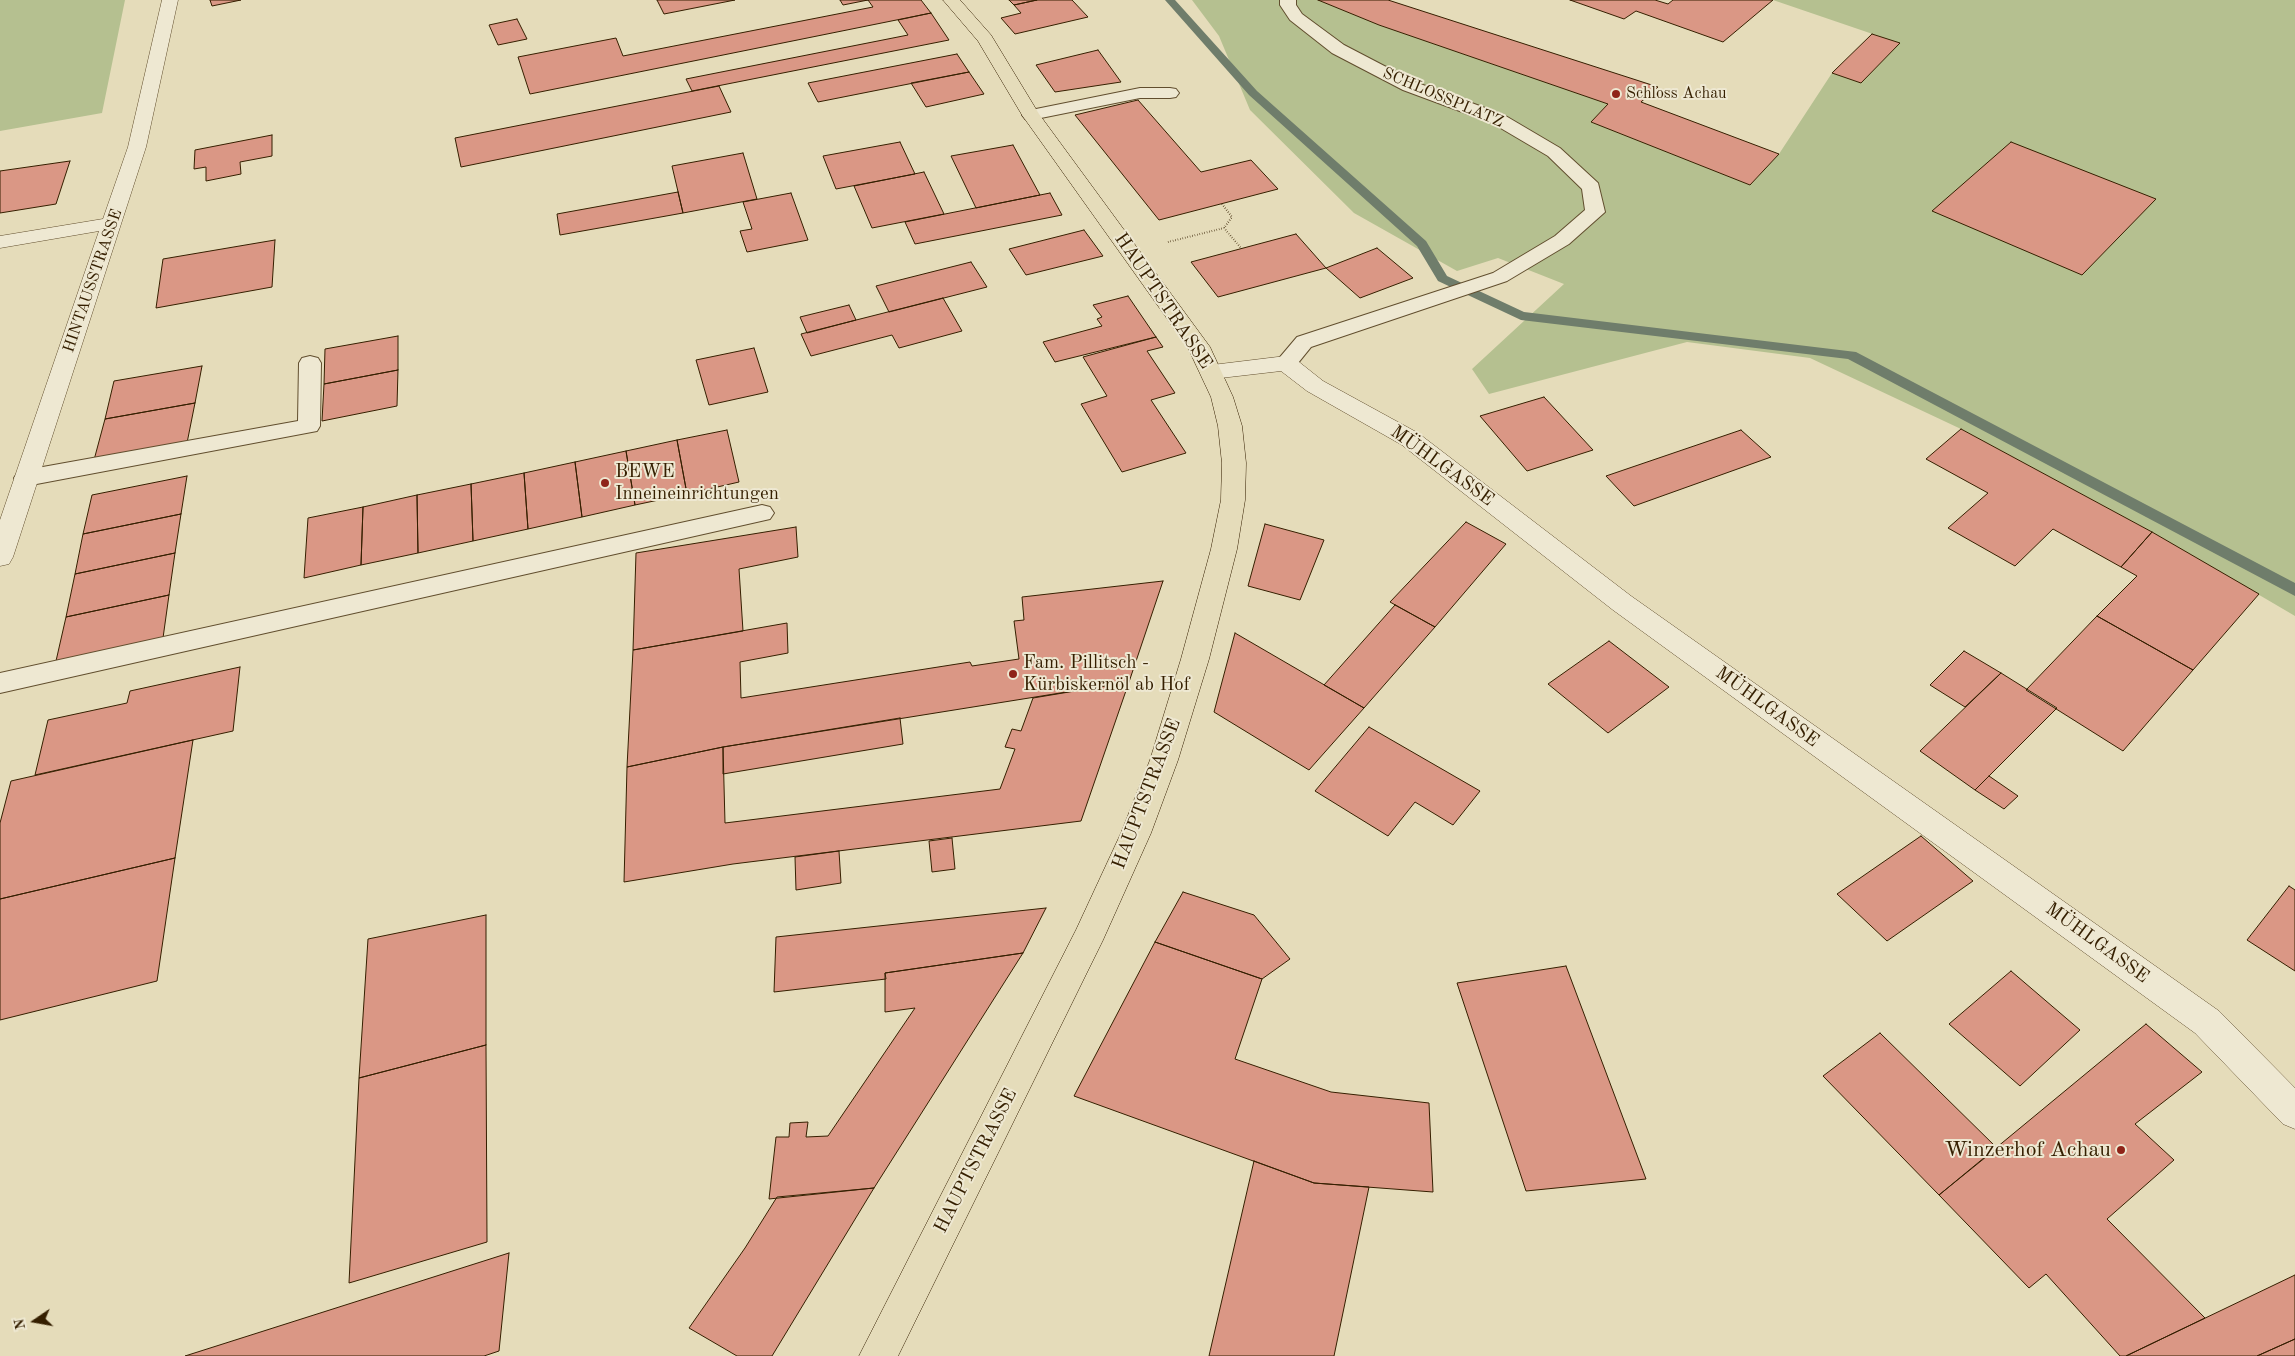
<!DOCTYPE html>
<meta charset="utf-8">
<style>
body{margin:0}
#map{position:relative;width:2295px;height:1356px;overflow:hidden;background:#e5dcba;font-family:"Old Standard TT",serif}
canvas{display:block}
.north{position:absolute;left:10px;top:1296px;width:50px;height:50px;-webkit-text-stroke:4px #eee8d2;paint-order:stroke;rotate:258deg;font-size:14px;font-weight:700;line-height:20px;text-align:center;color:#351f00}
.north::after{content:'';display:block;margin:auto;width:18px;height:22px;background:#351f00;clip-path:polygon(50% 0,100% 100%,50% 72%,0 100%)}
</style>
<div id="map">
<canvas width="2295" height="1356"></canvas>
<div class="north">N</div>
</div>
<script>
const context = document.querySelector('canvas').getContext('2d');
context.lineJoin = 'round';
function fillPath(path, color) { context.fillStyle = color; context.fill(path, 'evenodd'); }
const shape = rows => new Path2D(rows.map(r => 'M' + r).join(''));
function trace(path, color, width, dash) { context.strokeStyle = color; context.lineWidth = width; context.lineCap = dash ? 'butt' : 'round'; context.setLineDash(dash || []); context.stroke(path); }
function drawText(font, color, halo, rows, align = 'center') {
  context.font = font + ' "Old Standard TT",serif'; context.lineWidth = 4; context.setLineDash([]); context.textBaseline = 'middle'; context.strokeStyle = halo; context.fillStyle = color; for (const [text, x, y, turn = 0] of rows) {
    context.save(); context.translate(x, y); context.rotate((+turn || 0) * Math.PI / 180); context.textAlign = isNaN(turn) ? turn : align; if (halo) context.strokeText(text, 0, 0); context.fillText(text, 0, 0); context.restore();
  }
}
fillPath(shape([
 [0,0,125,0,102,113,0,131],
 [1192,0,1318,0,1379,25,1608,104,1591,122,1750,185,1779,154,1832,73,1861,83,1899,43,1773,0,2295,0,2295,616,2152,532,1961,429,1810,358,1687,342,1489,394,1472,369,1564,284,1498,258,1457,271,1354,213,1250,110,1219,36]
]), '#b5c090');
fillPath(shape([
 [1165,0,1175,0,1257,91,1426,241,1447,276,1524,312,1856,352,2295,583,2295,596,1848,359,1521,320,1438,281,1417,246,1249,95,1165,0]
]), '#6f7d6b');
const building = shape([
 [210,0,241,0,212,6,210,0],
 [657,0,735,0,664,14,657,0],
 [840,0,921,0,931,13,530,94,518,57,616,38,623,56,873,7,868,0,843,5,840,0],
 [1009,0,1037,0,1014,5,1009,0],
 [1037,0,1072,0,1088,17,1015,34,1001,18,1021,13,1014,5,1037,0],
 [1318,0,1388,0,1658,87,1641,102,1779,154,1750,185,1591,122,1608,104,1379,25,1318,0],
 [1570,0,1655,0,1668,4,1673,0,1773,0,1723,42,1636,11,1624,19,1570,0],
 [931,13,949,40,692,91,686,79,908,35,898,20,931,13],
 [517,19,527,39,498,45,489,25,517,19],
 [1872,34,1900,43,1861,83,1832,73,1872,34],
 [1098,50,1121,82,1055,92,1036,65,1098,50],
 [957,54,969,72,818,102,808,83,957,54],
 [969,72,984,94,926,107,911,83,969,72],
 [719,86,731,112,461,167,455,138,719,86],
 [1138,100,1201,172,1251,160,1278,189,1159,220,1075,115,1138,100],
 [272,135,272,156,240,162,241,174,206,181,206,167,194,169,195,150,272,135],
 [900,142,915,174,836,189,823,156,900,142],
 [2011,142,2156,199,2082,275,1932,211,2011,142],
 [1013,145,1040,195,976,208,951,156,1013,145],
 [743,153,757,199,683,213,672,166,743,153],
 [70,161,56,204,0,213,0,171,70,161],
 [924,172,944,214,872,228,854,186,924,172],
 [678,192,683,213,560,235,557,214,678,192],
 [791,193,808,240,747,252,740,231,752,229,743,202,791,193],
 [1050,193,1062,215,915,244,905,222,1050,193],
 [1084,230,1103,256,1026,275,1009,249,1084,230],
 [1296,234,1326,268,1218,297,1191,262,1296,234],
 [275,240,272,287,156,308,163,259,275,240],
 [1377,248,1413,278,1360,298,1326,268,1377,248],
 [971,262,987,287,889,312,876,286,971,262],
 [1128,296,1156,337,1055,362,1043,342,1102,326,1097,319,1102,317,1093,305,1128,296],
 [943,298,962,331,899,348,892,335,811,356,801,334,943,298],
 [849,305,856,320,807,333,800,317,849,305],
 [398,336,398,370,324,384,325,349,398,336],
 [1156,337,1163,347,1147,351,1175,393,1151,400,1186,453,1122,472,1081,404,1107,396,1083,357,1156,337],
 [754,348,768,392,709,405,696,360,754,348],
 [202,366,195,403,105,419,114,381,202,366],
 [398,370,397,406,322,421,324,384,398,370],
 [1544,397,1593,450,1527,471,1480,416,1544,397],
 [195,403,187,443,94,460,105,419,195,403],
 [1961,429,2152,532,2121,567,2053,529,2015,566,1948,528,1988,493,1926,459,1961,429],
 [727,430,739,482,687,494,677,440,727,430],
 [1741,430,1771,457,1634,506,1606,476,1741,430],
 [677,440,687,494,635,505,626,451,677,440],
 [626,451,635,505,582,517,575,462,626,451],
 [575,462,582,517,528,529,524,473,575,462],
 [524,473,528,529,473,541,471,484,524,473],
 [187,476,181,514,83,534,92,495,187,476],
 [471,484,473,541,418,553,417,495,471,484],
 [417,495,418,553,361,565,363,507,417,495],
 [363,507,361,565,304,578,308,518,363,507],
 [181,514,175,553,75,574,83,534,181,514],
 [1466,522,1506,544,1435,627,1390,602,1466,522],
 [1265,524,1324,540,1300,600,1248,586,1265,524],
 [796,527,798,557,739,569,743,631,633,650,636,553,796,527],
 [2152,532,2259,594,2193,670,2097,616,2137,576,2121,567,2152,532],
 [175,553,169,595,66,617,75,574,175,553],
 [1163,581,1129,682,723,747,627,767,633,650,787,623,788,653,740,662,741,698,970,662,972,666,1019,659,1014,621,1024,620,1022,597,1163,581],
 [169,595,163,638,56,661,66,617,169,595],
 [1395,605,1435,627,1364,708,1324,685,1395,605],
 [2097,616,2193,670,2123,751,2026,690,2097,616],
 [1235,633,1364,708,1309,770,1214,712,1235,633],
 [1609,641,1669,687,1608,733,1548,684,1609,641],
 [1964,651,2001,673,1965,707,1930,685,1964,651],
 [240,667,233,731,35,775,48,720,127,703,130,691,240,667],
 [2001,673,2057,708,1975,790,1920,751,2001,673],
 [1129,682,1081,821,733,864,624,882,627,767,723,747,725,823,1000,789,1015,749,1005,747,1012,729,1021,731,1033,698,1129,682],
 [900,718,903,744,723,774,723,747,900,718],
 [1369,727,1480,791,1453,825,1415,802,1388,836,1315,791,1369,727],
 [193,740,175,858,0,899,0,823,11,781,193,740],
 [1989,776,2018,796,2004,809,1975,790,1989,776],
 [1921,836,1973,881,1887,941,1837,894,1921,836],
 [952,838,955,869,932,872,929,841,952,838],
 [839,851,841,883,796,890,795,857,839,851],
 [175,858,157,981,0,1020,0,899,175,858],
 [2289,886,2295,890,2295,971,2247,940,2289,886],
 [1183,892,1254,915,1290,959,1262,979,1155,942,1183,892],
 [1046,908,1023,953,885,973,886,979,774,992,776,937,1046,908],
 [486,915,486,1045,359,1078,368,939,486,915],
 [1155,942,1262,979,1235,1059,1331,1092,1429,1103,1433,1192,1314,1183,1074,1096,1155,942],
 [1023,953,874,1188,769,1199,776,1137,789,1137,790,1123,808,1122,806,1137,828,1136,915,1008,885,1012,885,973,1023,953],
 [1566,966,1646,1179,1526,1191,1457,983,1566,966],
 [2011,971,2080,1030,2020,1086,1949,1024,2011,971],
 [2146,1024,2202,1072,2135,1124,2174,1160,2107,1219,2205,1318,2126,1356,2120,1356,2046,1274,2029,1288,1939,1195,2146,1024],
 [1880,1033,1997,1148,1939,1195,1823,1076,1880,1033],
 [486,1045,487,1242,349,1283,359,1078,486,1045],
 [1254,1161,1314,1183,1369,1187,1334,1356,1209,1356,1254,1161],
 [874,1188,772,1356,737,1356,689,1328,745,1248,777,1197,874,1188],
 [509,1253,499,1351,484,1356,185,1356,509,1253],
 [2295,1275,2295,1339,2257,1356,2126,1356,2295,1275],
 [2295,1339,2295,1356,2257,1356,2295,1339]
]);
fillPath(building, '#da9785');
trace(building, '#351f00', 1);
const lane = shape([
 [1280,0,1296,0,1296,5,1302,14,1344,45,1415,82,1504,115,1560,148,1598,183,1605,212,1569,244,1507,281,1311,347,1294,368,1286,370,1278,368,1275,363,1297,337,1493,273,1555,236,1585,210,1582,189,1548,156,1492,123,1403,90,1332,53,1290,20,1280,5,1280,0],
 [1140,88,1170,88,1176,89,1179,93,1176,97,1170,98,1140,98,1031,120,1025,119,1022,115,1025,111,1031,110,1140,88],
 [310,356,318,358,321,363,320,426,317,431,26,486,18,484,14,478,18,472,26,470,298,421,299,363,302,358,310,356],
 [762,505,770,507,774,513,770,519,0,693,0,673,762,505]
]);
const street = shape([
 [162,0,178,0,146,147,13,557,9,564,0,566,0,520,99,231,0,248,0,236,103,219,128,147,162,0],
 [1286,356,1294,358,1323,381,1418,433,1631,596,2219,1011,2295,1088,2295,1129,2283,1124,2195,1033,1613,610,1402,445,1307,391,1281,371,1212,379,1204,377,1201,372,1204,367,1212,365,1286,356]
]);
const primary = shape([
 [943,0,960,0,991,35,1039,114,1210,347,1233,397,1242,426,1246,463,1245,500,1237,549,1209,659,1178,760,1151,833,1103,940,898,1356,859,1356,1076,930,1121,833,1150,760,1181,659,1211,549,1221,500,1222,463,1218,426,1211,397,1188,348,1022,115,978,41,943,0]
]);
trace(lane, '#614e2e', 2);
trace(street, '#614e2e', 1);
trace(primary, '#351f00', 1);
trace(shape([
 [1222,204,1232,217,1224,228],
 [1168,242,1224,228,1241,248]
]), '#351f00', 2, [0.5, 2]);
fillPath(lane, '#eee8d2');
fillPath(street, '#eee8d2');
fillPath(primary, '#e5dcba');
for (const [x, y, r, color] of [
 [1616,94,5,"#8f2418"],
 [605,483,5,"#8f2418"],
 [1013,674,5,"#8f2418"],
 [2121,1150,5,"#8f2418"]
]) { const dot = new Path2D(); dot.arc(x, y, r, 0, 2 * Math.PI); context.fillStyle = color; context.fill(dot); trace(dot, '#eee8d2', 2); }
drawText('16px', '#351f00', '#eee8d2', [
 ["Schloss Achau",1626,94]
], 'left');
drawText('16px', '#351f00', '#eee8d2', [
 ["SCHLOSSPLATZ",1443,98,23],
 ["HINTAUSSTRASSE",93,281,-71]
]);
drawText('19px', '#351f00', '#eee8d2', [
 ["HAUPTSTRASSE",1163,301,56],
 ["MÜHLGASSE",1442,466,36],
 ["MÜHLGASSE",1767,707,36],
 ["HAUPTSTRASSE",1147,794,-69],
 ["MÜHLGASSE",2097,943,36],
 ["HAUPTSTRASSE",976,1161,-63]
]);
drawText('19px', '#351f00', '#eee8d2', [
 ["BEWE",615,472],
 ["Inneineinrichtungen",615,494],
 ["Fam. Pillitsch -",1023,663],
 ["Kürbiskernöl ab Hof",1023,685]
], 'left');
drawText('22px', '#351f00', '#eee8d2', [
 ["Winzerhof Achau",2111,1150]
], 'right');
</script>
